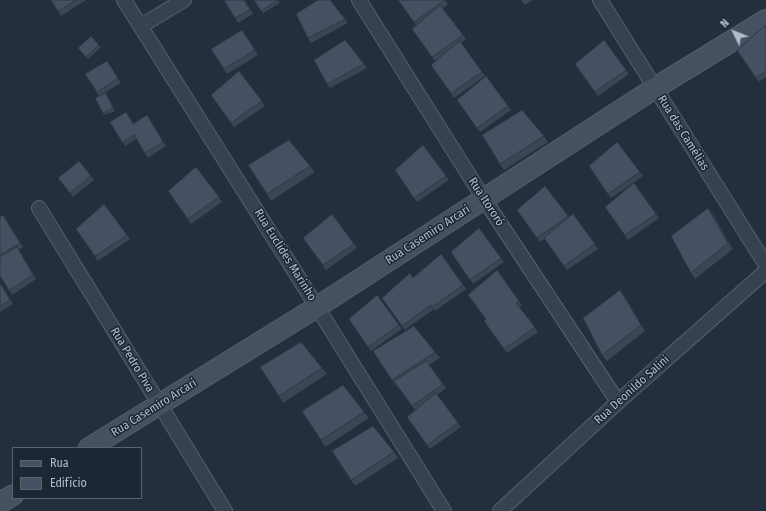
<!DOCTYPE html>
<meta charset="utf-8">
<style>
body{margin:0}
#map{position:relative;width:766px;height:511px;overflow:hidden;background:#242f3e;font-family:"Fira Sans Condensed",sans-serif}
canvas{display:block}
.legend{position:absolute;left:12px;top:447px;width:130px;height:52px;box-sizing:border-box;background:#1d2633;border:1px solid #59626f;margin:0;padding:5px 7px;list-style:none;font-size:12px;color:#b4bcc9}
.legend li{display:flex;align-items:center;gap:8px;height:20px}
.legend b{width:20px;border:1px solid #59626f}
.north{position:absolute;left:714px;top:12px;width:40px;height:40px;-webkit-text-stroke:3px #1d2633;paint-order:stroke;rotate:313deg;font-size:11px;font-weight:700;line-height:16px;text-align:center;color:#b4bcc9}
.north::after{content:'';display:block;margin:auto;width:14px;height:18px;background:#b4bcc9;clip-path:polygon(50% 0,100% 100%,50% 72%,0 100%)}
</style>
<div id="map">
<canvas width="766" height="511"></canvas>
<ul class="legend">
<li><b style="height:5px;background:#465061"></b>Rua</li>
<li><b style="height:11px;background:#455162"></b>Edifício</li>
</ul>
<div class="north">N</div>
</div>
<script>
const context = document.querySelector('canvas').getContext('2d');
context.lineJoin = 'round';
const shape = rows => new Path2D(rows.map(r => 'M' + r).join(''));
function trace(path, color, width, dash) { context.strokeStyle = color; context.lineWidth = width; context.lineCap = dash ? 'butt' : 'round'; context.setLineDash(dash || []); context.stroke(path); }
function fillPath(path, color) { context.fillStyle = color; context.fill(path, 'evenodd'); }
function drawText(font, color, halo, rows, align = 'center') {
  context.font = font + ' "Fira Sans Condensed",sans-serif'; context.lineWidth = 3; context.setLineDash([]); context.textBaseline = 'middle'; context.strokeStyle = halo; context.fillStyle = color; for (const [text, x, y, turn = 0] of rows) {
    context.save(); context.translate(x, y); context.rotate((+turn || 0) * Math.PI / 180); context.textAlign = isNaN(turn) ? turn : align; if (halo) context.strokeText(text, 0, 0); context.fillText(text, 0, 0); context.restore();
  }
}
const street = shape([
 [124,0,317,307,444,511],
 [359,0,484,199,618,402],
 [600,0,766,265],
 [141,26,184,0],
 [39,208,225,511],
 [500,511,618,402,766,271]
]);
const secondary = shape([
 [89,448,317,307,655,88,766,20],
 [0,503,13,495]
]);
trace(street, '#565f6c', 16);
trace(secondary, '#565f6c', 22);
trace(street, '#38414e', 14);
trace(secondary, '#465061', 20);
fillPath(shape([
 [51,0,86,0,61,16],
 [224,0,245,0,253,14,238,23],
 [254,0,278,0,280,3,263,13],
 [398,0,445,0,448,4,443,8,466,39,461,43,485,76,454,98,431,65,445,54,435,61,412,29,416,25],
 [521,0,533,0,525,5],
 [345,19,348,23,311,43,308,38],
 [766,27,766,77,759,82,737,50],
 [242,30,258,55,227,74,224,69],
 [604,40,629,74,598,96,575,64],
 [99,45,101,47,88,59,78,48],
 [107,61,121,83,104,93,106,93,115,111,104,115,103,113,99,96,85,74],
 [364,64,367,68,330,88,327,84],
 [239,71,265,106,234,127,211,95],
 [486,76,511,110,480,132,457,100],
 [129,116,134,124,150,120,166,146,148,158,136,139,125,146,122,142],
 [544,136,548,142,504,170,500,164],
 [617,142,643,176,611,198,589,166],
 [423,145,449,180,417,202,395,170],
 [310,166,315,172,271,201,267,194],
 [196,167,222,202,191,224,168,191],
 [91,176,94,180,73,197,58,178],
 [634,183,659,218,628,240,605,207],
 [545,186,569,217,573,214,598,249,567,270,545,239,540,242,517,210],
 [104,204,130,239,98,261,76,229],
 [713,214,733,249,695,279,691,273],
 [3,215,23,247,19,250,36,279,12,295,0,276,0,217],
 [479,228,504,262,473,284,451,252],
 [303,238,354,244,357,248,326,270],
 [441,254,466,289,435,311,434,309,405,330,382,298,413,278],
 [497,270,522,305,519,307,538,332,507,353,484,321,486,319],
 [0,282,13,304,0,312],
 [620,290,625,296,645,331,607,361,602,355],
 [377,295,402,329,371,351,349,319],
 [435,352,440,358,429,365,446,388,437,395,461,427,430,449,407,417,415,410,397,386,396,386,392,380],
 [322,368,327,374,283,403,279,396],
 [364,412,369,418,325,447,321,440],
 [394,452,398,458,355,486,351,480]
]), '#3b4654');
fillPath(shape([
 [708,208,713,214,733,249,728,243],
 [620,290,625,296,645,331,641,325]
]), '#303945');
const building = shape([
 [51,0,76,0,58,11,51,0],
 [224,0,244,0,250,10,235,18,224,0],
 [254,0,278,0,261,11,254,0],
 [318,0,330,0,345,19,308,38,296,14,318,0],
 [398,0,445,0,414,22,398,0],
 [440,5,463,35,432,57,412,29,440,5],
 [765,26,766,27,766,71,756,78,737,50,765,26],
 [242,30,255,50,224,69,211,49,242,30],
 [91,36,99,45,86,57,78,48,91,36],
 [345,40,364,64,327,84,314,60,345,40],
 [604,40,626,70,595,92,575,64,604,40],
 [460,41,482,72,451,93,431,65,460,41],
 [107,61,118,78,97,92,85,74,107,61],
 [239,71,262,101,231,123,211,95,239,71],
 [486,76,508,106,477,128,457,100,486,76],
 [106,93,113,108,103,113,95,98,106,93],
 [522,110,544,136,500,164,482,135,522,110],
 [126,112,133,124,147,115,163,142,145,153,134,135,122,142,110,122,126,112],
 [289,140,310,166,267,194,248,165,289,140],
 [617,142,640,172,608,194,589,166,617,142],
 [423,145,446,176,414,198,395,170,423,145],
 [79,161,91,176,70,193,58,178,79,161],
 [196,167,219,197,188,219,168,191,196,167],
 [634,183,656,214,625,235,605,207,634,183],
 [545,186,568,216,537,238,517,210,545,186],
 [104,204,127,235,95,256,76,229,104,204],
 [708,208,728,243,691,273,671,236,708,208],
 [332,214,354,244,323,265,303,238,332,214],
 [573,214,595,244,564,266,544,238,573,214],
 [3,215,20,243,0,255,0,217,3,215],
 [479,228,501,258,470,280,451,252,479,228],
 [17,247,33,275,9,290,0,276,0,257,17,247],
 [441,254,463,285,432,307,431,305,402,326,382,298,410,273,413,278,441,254],
 [497,270,519,301,516,303,535,327,504,349,484,321,486,319,468,295,497,270],
 [0,283,10,300,0,306,0,283],
 [620,290,641,325,602,355,583,318,620,290],
 [377,295,399,325,368,347,349,319,377,295],
 [414,326,435,352,392,380,373,351,414,326],
 [301,342,322,368,279,396,260,367,301,342],
 [426,361,443,384,412,406,394,381,426,361],
 [343,385,364,412,321,440,302,411,343,385],
 [436,393,458,423,427,445,407,417,436,393],
 [373,426,394,452,351,480,332,451,373,426]
]);
fillPath(building, '#455162');
trace(building, '#303945', 1);
drawText('12px', '#b4bcc9', '#1d2633', [
 ["Rua das Camélias",683,133,58],
 ["Rua Itororó",486,202,57],
 ["Rua Casemiro Arcari",428,235,-33],
 ["Rua Euclides Marinho",285,255,58],
 ["Rua Pedro Piva",132,360,59],
 ["Rua Deonildo Salini",632,390,-42],
 ["Rua Casemiro Arcari",154,408,-32]
]);
</script>
